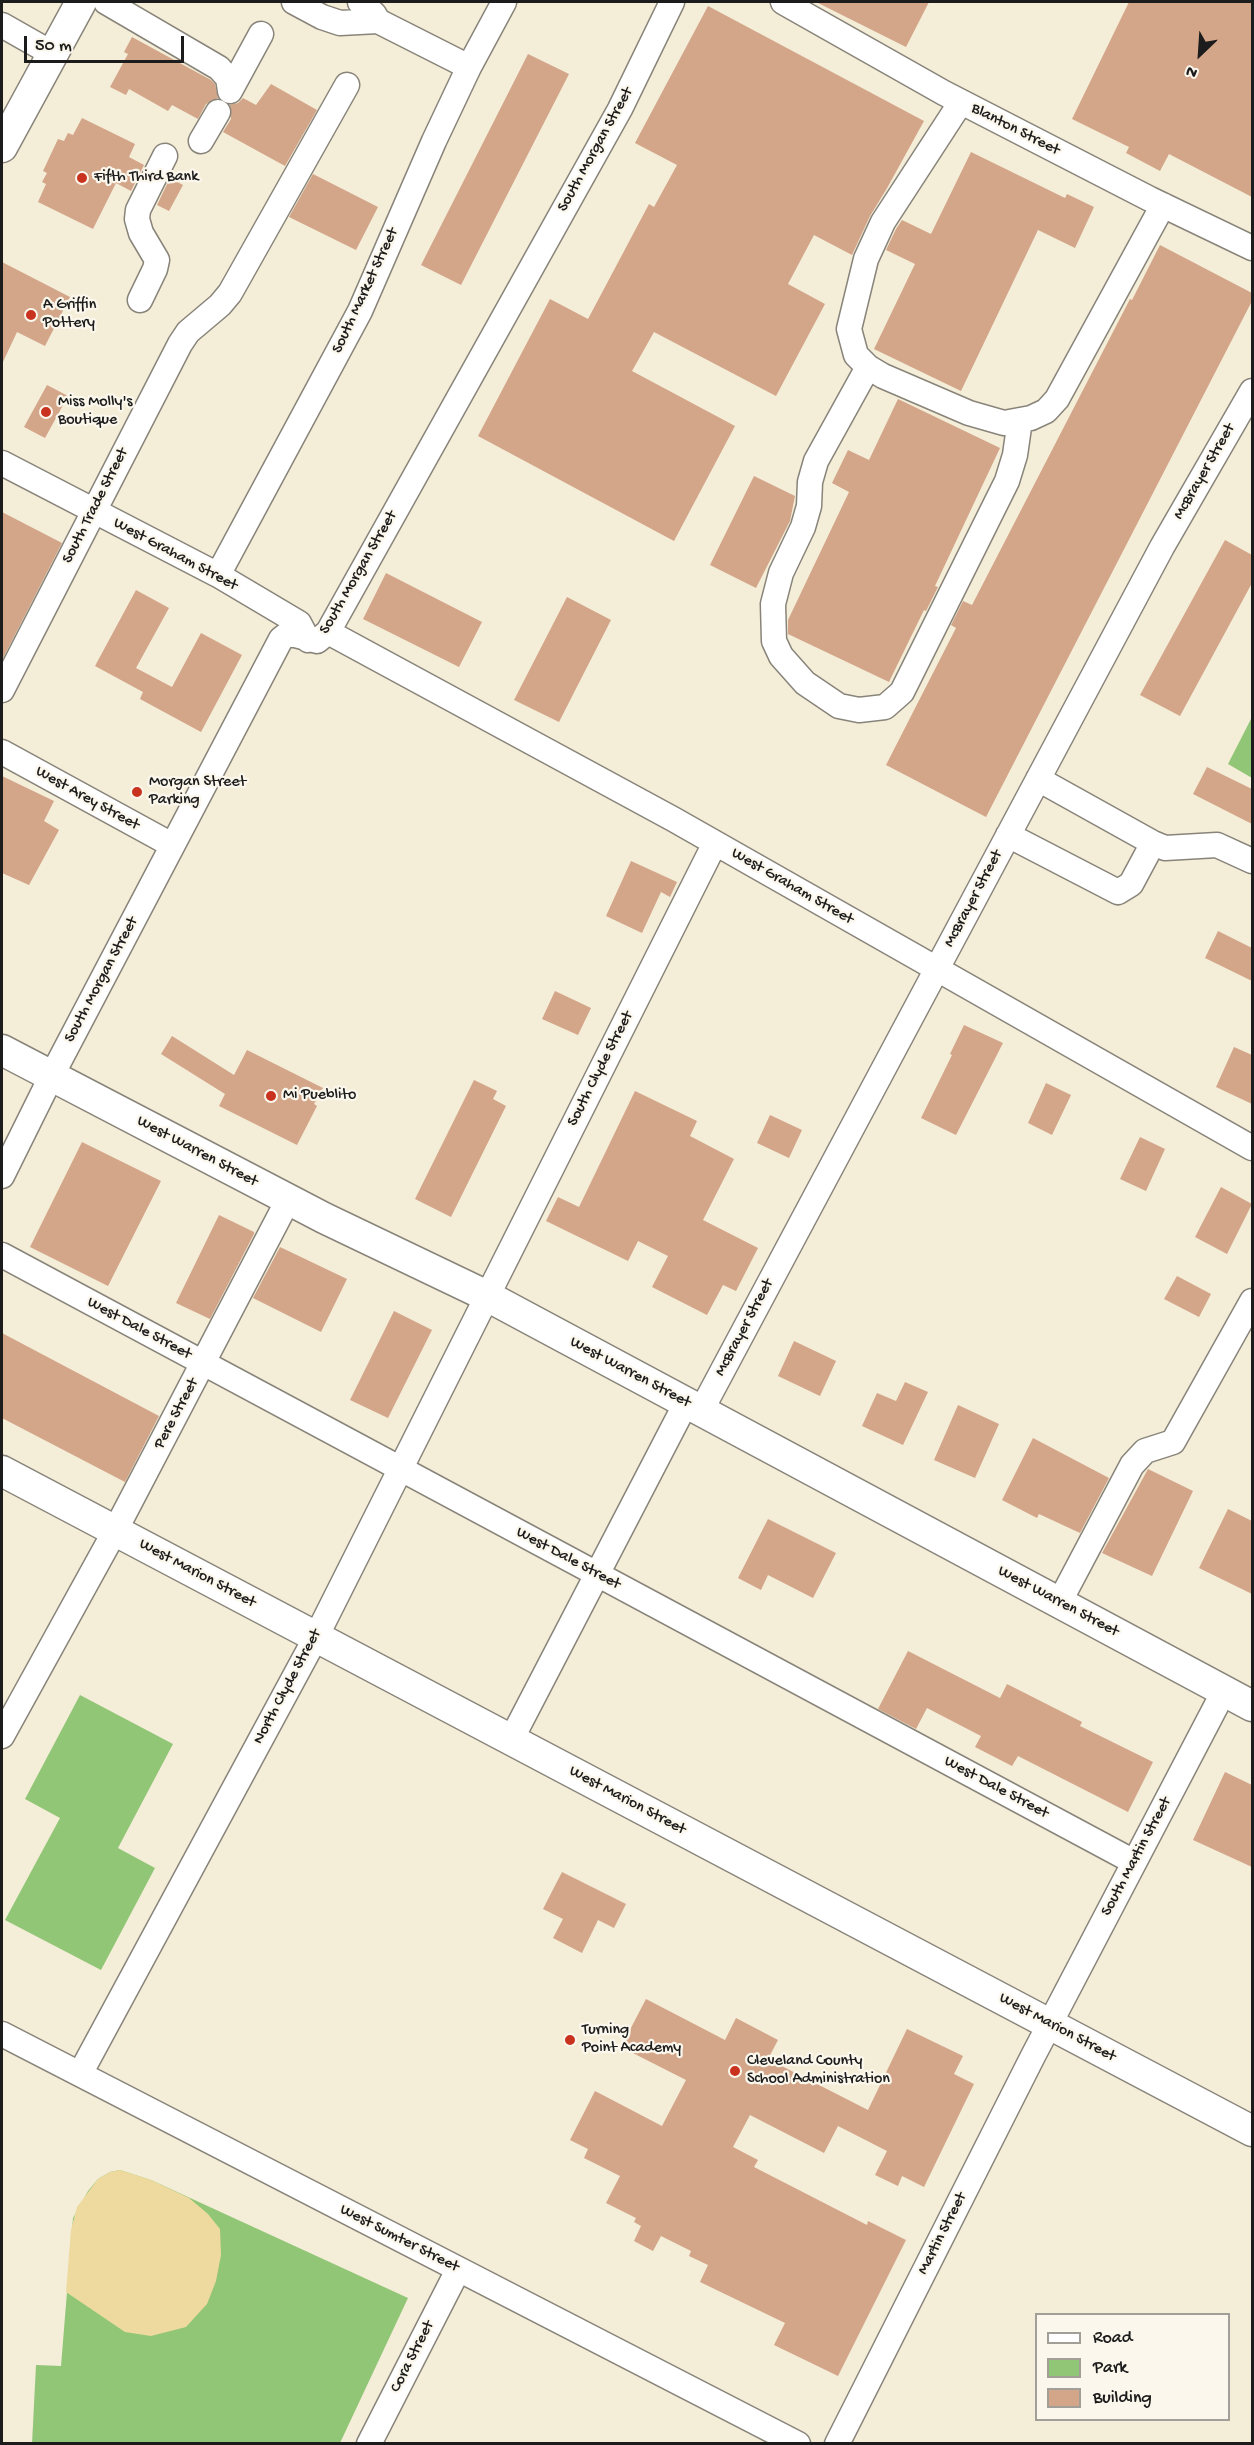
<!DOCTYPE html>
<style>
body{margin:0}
#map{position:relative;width:1254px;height:2445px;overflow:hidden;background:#f4edd8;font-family:"Gochi Hand",sans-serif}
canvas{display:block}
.frame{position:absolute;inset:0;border:3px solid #1c1c1c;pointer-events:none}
.legend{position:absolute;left:1035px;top:2313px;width:195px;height:108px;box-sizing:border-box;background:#fbf7ec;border:2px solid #a29f99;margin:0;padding:8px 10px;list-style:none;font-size:18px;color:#1c1c1c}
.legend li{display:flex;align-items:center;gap:12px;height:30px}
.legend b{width:30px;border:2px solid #a29f99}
.north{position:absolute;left:1170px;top:24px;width:60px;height:60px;-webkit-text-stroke:4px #fbf7ec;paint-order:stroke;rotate:205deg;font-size:16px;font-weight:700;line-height:24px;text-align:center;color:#1c1c1c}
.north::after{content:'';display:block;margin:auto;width:21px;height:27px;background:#1c1c1c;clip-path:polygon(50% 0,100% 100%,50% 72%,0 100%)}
.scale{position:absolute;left:24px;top:36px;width:160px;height:27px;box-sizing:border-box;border:3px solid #1c1c1c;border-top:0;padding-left:8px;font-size:18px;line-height:21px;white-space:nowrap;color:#1c1c1c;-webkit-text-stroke:4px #fbf7ec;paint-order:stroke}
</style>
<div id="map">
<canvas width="1254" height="2445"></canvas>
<div class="frame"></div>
<ul class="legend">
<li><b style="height:8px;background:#fff"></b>Road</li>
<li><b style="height:16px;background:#92c677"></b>Park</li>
<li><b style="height:16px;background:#d3a589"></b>Building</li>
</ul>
<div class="north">N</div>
<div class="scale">50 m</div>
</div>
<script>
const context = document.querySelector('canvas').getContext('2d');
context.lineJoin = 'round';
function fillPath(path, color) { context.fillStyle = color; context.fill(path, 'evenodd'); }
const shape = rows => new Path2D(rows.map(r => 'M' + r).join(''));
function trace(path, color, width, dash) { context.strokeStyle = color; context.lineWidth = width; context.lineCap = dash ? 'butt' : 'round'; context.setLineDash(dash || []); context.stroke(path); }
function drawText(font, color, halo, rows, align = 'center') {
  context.font = font + ' "Gochi Hand",sans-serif'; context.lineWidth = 4.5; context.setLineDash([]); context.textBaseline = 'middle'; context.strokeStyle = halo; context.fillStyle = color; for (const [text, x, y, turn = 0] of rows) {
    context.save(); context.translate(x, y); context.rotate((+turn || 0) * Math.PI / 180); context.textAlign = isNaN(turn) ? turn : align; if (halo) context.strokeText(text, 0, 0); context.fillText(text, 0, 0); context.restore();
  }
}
fillPath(shape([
 [1252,717,1252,778,1228,764],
 [80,1695,173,1744,118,1848,155,1868,101,1970,5,1920,60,1818,25,1799],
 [120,2170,151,2180,408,2298,340,2443,32,2444,36,2365,61,2366,73,2218,88,2191,98,2179,110,2172]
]), '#92c677');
fillPath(shape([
 [120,2170,151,2180,189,2198,208,2214,220,2229,221,2255,216,2281,207,2304,186,2327,151,2336,125,2332,66,2292,71,2230,77,2207,98,2179,110,2172]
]), '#eeda9e');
fillPath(shape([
 [816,2,929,2,906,47],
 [1129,2,1252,2,1252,197,1169,154,1160,171,1126,153,1129,147,1072,119],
 [708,6,924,121,886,190,870,216,852,255,814,235,788,284,825,304,776,396,654,332,632,371,735,426,674,541,478,436,550,299,588,319,649,204,654,207,677,165,635,143],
 [132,37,211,80,215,84,218,98,206,104,198,119,172,105,168,111,129,89,126,95,110,87,128,54,124,52],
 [528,54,569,74,461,285,421,265],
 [271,84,317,110,285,166,223,132,231,119,230,105,238,103,243,98,256,105],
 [82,118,135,144,129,157,144,165,131,191,116,183,93,229,38,202,46,184,42,182,47,173,43,171,58,139,64,141,68,133,73,135],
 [971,152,1065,198,1067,194,1094,207,1075,248,1038,230,961,391,874,349,915,264,886,250,896,229,902,220,931,234],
 [313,174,378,207,356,250,289,217],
 [170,178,183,185,169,211,157,205],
 [1160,245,1252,293,1252,301,986,817,886,765,956,628,951,625,963,601,972,605,1130,299,1132,300],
 [2,262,70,297,45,346,17,332,2,364],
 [47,385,68,396,45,438,24,427],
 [898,399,1000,448,935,586,938,587,926,611,924,610,889,682,788,634,788,620,849,492,832,483,848,450,869,460],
 [754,476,795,496,790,521,756,588,710,565],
 [2,512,62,543,2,660],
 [1225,540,1252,555,1252,583,1180,716,1140,695],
 [386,573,482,622,459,667,363,619],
 [136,590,169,608,136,668,172,687,201,633,242,655,201,732,140,699,143,692,95,666],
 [567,597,611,620,559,722,514,700],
 [1207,767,1252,789,1252,824,1193,794],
 [2,776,54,801,44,821,59,830,29,885,2,873],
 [631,861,677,882,670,897,661,892,642,933,606,916],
 [1218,931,1252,948,1252,981,1205,958],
 [555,991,591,1008,578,1035,542,1019],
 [964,1025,1003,1043,956,1135,921,1118,952,1055,950,1054],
 [172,1036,234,1075,247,1050,323,1088,314,1104,317,1106,297,1145,219,1106,225,1094,161,1054],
 [1234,1047,1252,1055,1252,1104,1216,1087],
 [474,1080,497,1091,493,1099,506,1106,451,1217,415,1199],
 [1046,1083,1071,1095,1052,1135,1028,1123],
 [635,1091,697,1121,690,1136,734,1159,703,1220,758,1248,736,1291,723,1285,707,1315,652,1287,668,1256,638,1241,628,1261,546,1221,558,1197,579,1207],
 [770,1115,802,1130,789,1158,757,1143],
 [1140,1137,1165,1149,1146,1191,1120,1179],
 [82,1142,161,1181,108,1286,30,1247],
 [1221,1187,1252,1204,1227,1254,1195,1237],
 [219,1215,254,1232,254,1234,210,1319,176,1303],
 [280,1247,347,1279,321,1332,253,1298],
 [1177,1276,1211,1294,1199,1317,1164,1299],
 [394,1311,432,1330,388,1418,350,1400],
 [2,1333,159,1416,125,1482,2,1418],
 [794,1341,836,1361,820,1396,778,1376],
 [905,1382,928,1392,903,1445,862,1426,877,1393,896,1401],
 [958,1405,999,1424,975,1478,934,1460],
 [1033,1438,1109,1478,1080,1533,1039,1514,1037,1518,1002,1500],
 [1148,1469,1193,1491,1152,1576,1102,1553],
 [1228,1509,1252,1521,1252,1594,1199,1568],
 [768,1519,836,1553,813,1598,768,1575,761,1590,738,1578],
 [908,1651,1000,1698,1007,1684,1082,1722,1080,1726,1153,1762,1128,1812,1018,1756,1012,1766,975,1747,981,1736,927,1708,916,1729,878,1709],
 [1225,1772,1252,1785,1252,1867,1193,1840],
 [562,1872,626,1904,614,1928,598,1920,582,1953,553,1938,563,1919,543,1909],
 [646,1999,725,2040,736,2018,778,2040,768,2059,868,2110,907,2029,963,2056,954,2074,974,2084,924,2187,902,2176,898,2186,875,2175,887,2151,838,2126,824,2153,750,2115,733,2147,758,2160,754,2167,867,2225,868,2221,906,2240,838,2376,774,2345,785,2323,700,2282,708,2265,689,2256,691,2251,661,2236,653,2251,634,2241,641,2226,634,2222,636,2218,606,2203,620,2176,584,2158,588,2149,570,2140,595,2091,662,2126,686,2080,621,2047]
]), '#d3a589');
const minor = shape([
 [106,2,219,68,228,78,230,91],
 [294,2,322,17,340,23,378,21,469,67],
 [360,2,374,14,378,21],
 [783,2,944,93,1150,199,1252,248],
 [2,25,53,54],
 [230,91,261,34],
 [961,102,883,222,866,259,849,329,856,355,868,367,883,376,969,413,1004,423,1031,418,1046,411,1057,399,1163,205],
 [201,141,218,112],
 [140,300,155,269,157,260,141,233,137,219,138,210,165,156],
 [868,367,816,461,810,482,809,506,803,527,781,573,773,604,774,641,781,656,805,683,839,706,859,710,885,707,902,692,1007,481,1015,455,1020,420],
 [2,463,218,575,299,623,308,640],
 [218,575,360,311,434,141,469,67,504,2],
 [328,632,673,819,1252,1148],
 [2,690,180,344,188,332,220,305,230,293,347,85],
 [2,752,172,845],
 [1008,835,1118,892,1131,884,1153,843,1038,779],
 [1153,843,1165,848,1217,845,1252,861],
 [2,1176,51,1077,281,639,286,635,295,635,317,641,328,632,620,109,672,2],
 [2,1255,1134,1862],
 [701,1411,1162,547,1252,391],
 [1059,1603,1132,1465,1145,1451,1173,1442,1252,1301],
 [2,1736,115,1531,288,1200],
 [511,1740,686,1403],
 [2,2034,798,2444],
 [80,2074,316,1637,715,843],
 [369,2444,458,2270],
 [837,2444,1033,2056,1224,1691]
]);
const major = shape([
 [2,147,81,2],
 [2,1050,324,1218,487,1296,1252,1706],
 [2,1471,1252,2131]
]);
trace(minor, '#88847a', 27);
trace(major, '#88847a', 33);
trace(minor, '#fff', 24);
trace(major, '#fff', 30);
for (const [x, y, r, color] of [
 [82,178,6,"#c8321e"],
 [31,315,6,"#c8321e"],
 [46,412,6,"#c8321e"],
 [137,792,6,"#c8321e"],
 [271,1096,6,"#c8321e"],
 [570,2040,6,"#c8321e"],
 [735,2071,6,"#c8321e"]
]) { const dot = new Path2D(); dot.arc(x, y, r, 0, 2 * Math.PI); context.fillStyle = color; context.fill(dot); trace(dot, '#fbf7ec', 2); }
drawText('16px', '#1c1c1c', '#fbf7ec', [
 ["Blanton Street",1015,130,27],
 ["South Morgan Street",596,150,-61],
 ["South Market Street",366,291,-65],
 ["McBrayer Street",1205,472,-60],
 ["South Trade Street",96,506,-63],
 ["West Graham Street",175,555,28],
 ["South Morgan Street",359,573,-60],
 ["West Arey Street",87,799,29],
 ["West Graham Street",792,887,30],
 ["McBrayer Street",974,899,-62],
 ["South Morgan Street",102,980,-62],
 ["South Clyde Street",601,1069,-63],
 ["West Warren Street",197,1152,28],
 ["McBrayer Street",745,1328,-62],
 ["West Dale Street",139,1329,28],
 ["West Warren Street",630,1373,28],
 ["Pere Street",177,1414,-62],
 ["West Dale Street",568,1559,28],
 ["West Marion Street",197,1574,28],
 ["West Warren Street",1058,1602,28],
 ["North Clyde Street",288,1687,-62],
 ["West Dale Street",996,1788,28],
 ["West Marion Street",627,1801,28],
 ["South Martin Street",1137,1857,-62],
 ["West Marion Street",1057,2028,28],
 ["Martin Street",943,2234,-63],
 ["West Sumter Street",399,2239,27],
 ["Cora Street",413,2357,-63]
]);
drawText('16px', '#1c1c1c', '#fbf7ec', [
 ["Fifth Third Bank",94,178],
 ["A Griffin",43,306],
 ["Pottery",43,324],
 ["Miss Molly's",58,403],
 ["Boutique",58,421],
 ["Morgan Street",149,783],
 ["Parking",149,801],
 ["Mi Pueblito",283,1096],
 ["Turning",582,2031],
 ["Point Academy",582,2049],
 ["Cleveland County",747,2062],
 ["School Administration",747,2080]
], 'left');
</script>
